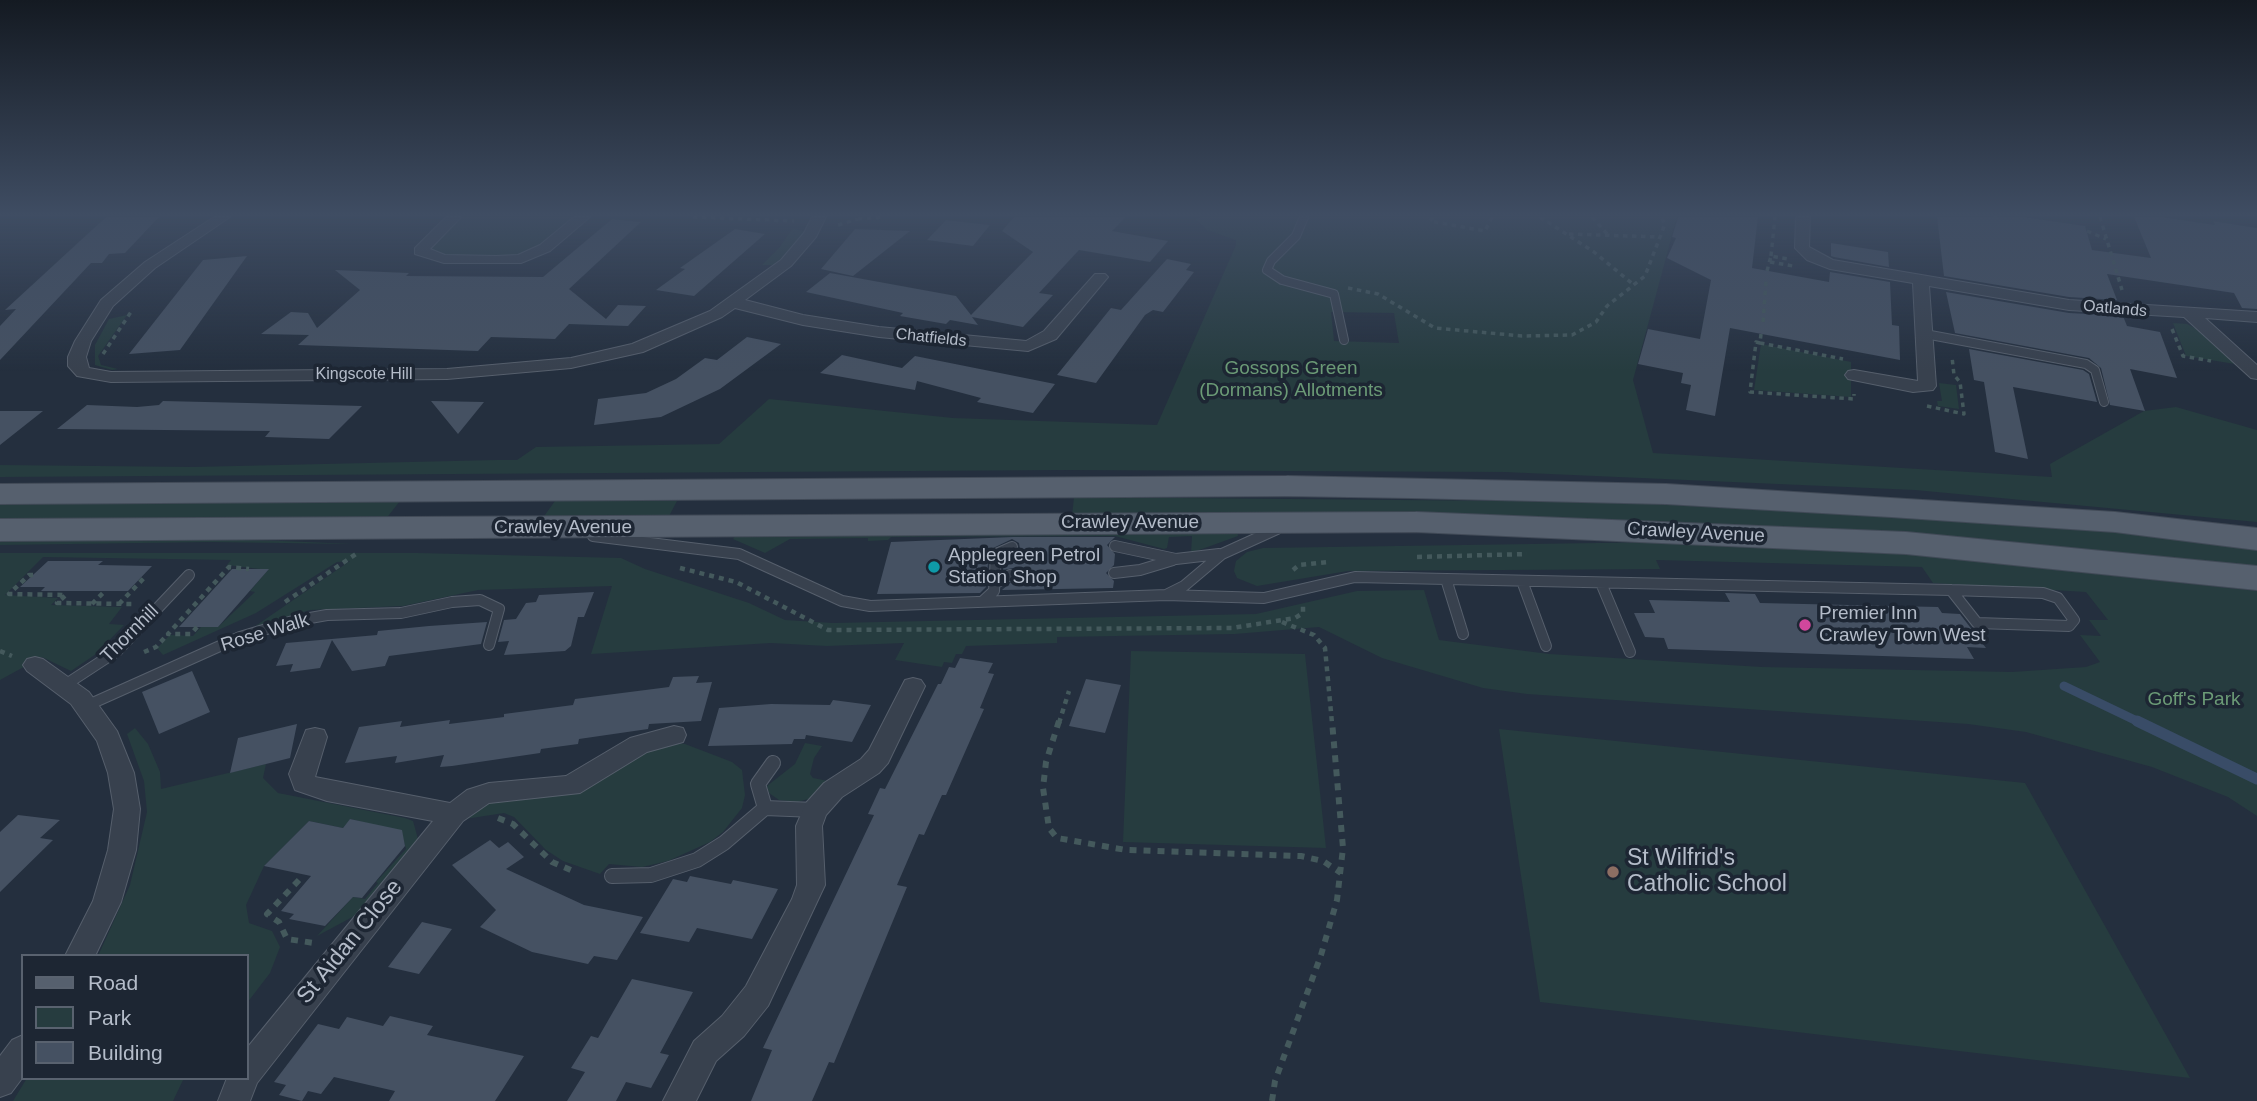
<!DOCTYPE html>
<style>
body{margin:0}
#map{position:relative;width:2257px;height:1101px;overflow:hidden;background:#242f3e;font-family:Helvetica,sans-serif}
canvas{display:block}
.legend{position:absolute;left:21px;top:954px;width:228px;height:126px;box-sizing:border-box;background:#1d2633;border:2px solid #59626f;margin:0;padding:9px 12px;list-style:none;font-size:21px;color:#b4bcc9}
.legend li{display:flex;align-items:center;gap:14px;height:35px}
.legend b{width:35px;border:2px solid #59626f}
</style>
<div id="map">
<canvas width="2257" height="1101"></canvas>
<ul class="legend">
<li><b style="height:9px;background:#56606e"></b>Road</li>
<li><b style="height:19px;background:#263c3f"></b>Park</li>
<li><b style="height:19px;background:#455162"></b>Building</li>
</ul>
</div>
<script>
const context = document.querySelector('canvas').getContext('2d');
context.lineJoin = 'round';
function fillPath(path, color) { context.fillStyle = color; context.fill(path, 'evenodd'); }
const shape = rows => new Path2D(rows.map(r => 'M' + r).join(''));
function trace(path, color, width, dash) { context.strokeStyle = color; context.lineWidth = width; context.lineCap = dash ? 'butt' : 'round'; context.setLineDash(dash || []); context.stroke(path); }
function drawText(font, color, halo, rows, align = 'center') {
  context.font = font + ' Helvetica,sans-serif'; context.lineWidth = 7; context.setLineDash([]); context.textBaseline = 'middle'; context.strokeStyle = halo; context.fillStyle = color; for (const [text, x, y, turn = 0] of rows) {
    context.save(); context.translate(x, y); context.rotate((+turn || 0) * Math.PI / 180); context.textAlign = isNaN(turn) ? turn : align; if (halo) context.strokeText(text, 0, 0); context.fillText(text, 0, 0); context.restore();
  }
}
fillPath(shape([
 [462,217,576,217,537,248,520,255,442,255,429,250,431,245],
 [1200,217,1677,217,1633,380,1653,453,2052,477,2050,464,2144,411,2176,407,2257,430,2257,522,1915,490,1504,472,1063,470,0,477,0,465,193,467,497,460,517,460,536,447,719,444,769,399,953,418,1157,425,1236,245,1236,240,1207,230,1196,220],
 [1331,312,1394,313,1399,343,1334,341],
 [792,229,805,231,777,265,762,265,779,248],
 [127,315,98,356,101,365,118,369,112,370,95,365,95,345,109,319],
 [2173,323,2187,324,2195,328,2235,364,2186,356],
 [1761,344,1851,362,1851,397,1754,390],
 [1939,383,1956,385,1959,409,1938,406,1937,401,1942,401],
 [1074,497,1618,502,2075,527,2257,547,2257,568,1072,516],
 [400,501,385,520,0,522,0,503],
 [555,501,677,501,668,518,542,519],
 [1237,531,1238,536,1191,553,1192,536,1169,537,1167,548,1164,549,1115,536,891,537,888,540,868,541,868,538,790,539,765,553,733,539,738,533],
 [167,538,283,541,353,544,210,542,0,545,0,540],
 [1666,542,1916,555,2257,591,2257,816,2228,797,2152,767,2026,732,1968,724,1527,694,1483,688,1382,658,1319,627,1235,634,1057,637,1057,643,966,646,962,654,956,654,952,663,944,662,942,667,895,660,904,643,827,646,771,643,591,654,612,586,478,590,403,606,310,610,254,627,350,561,337,562,256,613,163,655,157,648,170,635,193,636,201,627,218,627,255,592,250,591,268,570,227,565,231,560,43,557,5,595,58,598,51,605,122,607,109,624,124,625,96,654,71,671,42,657,0,680,0,553,418,553,621,558,645,569,749,603,785,620,833,623,1256,614,1357,591,1424,590,1439,640,1549,654,1762,667,2012,672,2086,667,2100,662,2080,635,2101,636,2089,620,2108,620,2086,592,1933,583,1922,567,1656,560,1660,569,1348,571,1257,586,1237,578,1234,571,1236,561,1247,552,1263,548],
 [1131,651,1305,654,1326,848,1123,842],
 [135,728,148,744,160,772,161,789,266,764,263,778,278,793,405,818,413,821,418,839,412,851,358,914,317,936,353,897,365,899,378,883,376,882,406,849,401,830,397,831,351,819,343,828,309,821,264,866,246,905,249,923,272,931,280,947,270,973,247,1003,247,956,98,956,130,885,147,812,144,781,127,734],
 [1499,729,2025,783,2190,1078,1540,1002],
 [669,742,685,744,732,762,742,770,745,795,742,808,723,832,710,842,668,861,642,867,609,864,600,874,563,861,546,850,514,817,504,813,465,819,486,803,500,798,573,793,593,785,623,762],
 [805,743,822,746,814,758,810,774,813,778,828,781,812,798,797,802,779,800,769,793,767,786,795,764],
 [27,1078,184,1078,173,1101,13,1101]
]), '#263c3f');
trace(shape([
 [2064,686,2141,723]
]), '#394c67', 9);
trace(shape([
 [2137,721,2257,779]
]), '#394c67', 11);
fillPath(shape([
 [106,217,159,217,125,253,109,254,102,263,91,263,0,360,0,326,16,309,5,310],
 [1014,217,1126,217,1112,231,1168,241,1150,262,1079,250,1039,293,1053,295,1023,327,972,317,978,325,950,320,946,324,900,316,903,313,806,292,830,273,956,296,971,315,1033,252,1002,231],
 [1678,217,1758,217,1752,268,1829,282,1830,272,1890,282,1892,325,1899,326,1900,360,1730,328,1715,416,1686,410,1691,385,1681,383,1683,373,1638,364,1648,329,1700,339,1711,280,1667,258,1676,238,1672,237],
 [1937,217,2024,217,2085,226,2092,250,2151,258,2134,217,2162,217,2215,225,2213,221,2257,228,2257,309,2242,308,2234,293,2107,274,2117,300,2069,297,1944,276],
 [612,219,641,222,569,289,606,319,618,305,646,306,628,326,569,324,555,339,491,337,478,351,298,345,309,335,261,334,291,312,308,313,317,328,360,290,335,270,409,273,406,276,543,277],
 [946,220,990,225,973,246,927,240],
 [735,229,765,234,694,296,656,290,685,269,680,268],
 [855,229,910,231,853,276,821,269],
 [1831,243,1888,252,1889,267,1834,257,1831,256],
 [247,256,180,350,129,354,203,260],
 [1167,259,1191,264,1186,270,1194,272,1163,312,1153,310,1145,315,1096,383,1057,375,1111,308,1121,310],
 [1946,292,2069,313,2123,316,2127,326,2160,332,2177,378,2130,369,2145,411,2110,405,2101,368,2089,358,1955,333],
 [747,337,781,344,720,389,661,417,594,425,598,399,646,393,676,379,705,358,717,360],
 [1969,349,2083,370,2089,374,2097,402,2013,387,2028,459,1995,452,1984,382,1974,380],
 [842,355,902,368,915,356,1055,384,1033,413,977,402,981,398,917,381,915,390,820,373],
 [163,401,248,403,362,406,329,439,265,437,270,431,57,429,87,405,137,407,159,405],
 [431,401,484,402,458,434],
 [0,411,43,411,0,445],
 [1013,537,1115,537,1107,545,1115,554,1114,565,1106,573,1114,581,1113,588,1002,590,1018,576,1013,568,1003,570,1004,559,1020,549,1019,543,1012,539,989,550,986,587,980,593,877,594,891,542],
 [48,561,103,561,98,565,152,566,128,591,41,591,45,587,20,587],
 [232,569,269,569,218,627,179,627],
 [594,592,584,617,578,617,571,646,565,651,504,655,509,641,498,642,504,620,516,619,526,603,536,602,539,595],
 [1725,593,1755,594,1760,603,1938,607,1942,613,1960,614,1986,648,1967,647,1974,659,1668,649,1664,638,1645,637,1634,613,1655,613,1649,600,1730,602],
 [487,622,481,644,389,656,385,666,352,671,332,640,320,668,290,672,293,664,276,666,286,643,377,635,378,631,429,626],
 [960,658,993,663,988,673,994,674,980,708,984,709,946,795,942,795,924,835,919,834,897,885,907,887,834,1063,829,1062,812,1101,751,1101,772,1050,763,1048,874,815,868,814,880,788,885,789,938,684,941,684,949,667,955,668],
 [192,671,210,712,159,734,142,692],
 [699,676,696,683,712,682,701,721,649,724,648,729,579,739,578,744,541,749,540,753,452,766,440,767,444,755,395,763,397,756,345,763,359,727,402,721,400,727,450,720,449,724,504,717,504,714,573,705,575,699,669,687,673,677],
 [1086,679,1121,685,1105,733,1069,726],
 [833,700,871,705,852,742,806,735,805,739,794,739,792,744,708,746,719,708,771,704,830,705],
 [297,724,290,758,230,773,238,738],
 [18,815,60,820,40,838,53,840,0,892,0,832],
 [350,819,402,830,405,846,362,898,353,897,325,926,289,919,294,914,281,911,311,876,264,866,309,821,343,828],
 [490,840,499,848,508,842,524,857,506,869,584,905,643,917,617,960,594,956,588,964,532,952,480,927,496,910,452,865],
 [690,876,731,884,733,880,778,889,752,939,697,928,689,942,640,933,673,879,687,882],
 [422,922,452,929,419,974,388,967],
 [632,979,693,992,660,1053,669,1055,651,1088,626,1082,616,1101,567,1101,585,1072,571,1068,591,1036,598,1038],
 [390,1016,433,1026,427,1035,524,1056,495,1101,389,1101,395,1091,334,1077,321,1094,308,1091,302,1101,279,1095,286,1085,274,1082,318,1024,339,1029,347,1017,383,1026]
]), '#455162');
const serviceFar2 = shape([
 [1304,217,1296,236,1271,261,1267,270,1282,280,1334,294,1344,340],
 [1925,334,2086,364,2095,370,2104,402]
]);
const serviceFar1 = shape([
 [593,536,739,554,842,601,870,606,1166,595,1184,586,1222,554,1277,529],
 [1115,546,1176,559,1219,554],
 [1114,573,1140,570,1173,560],
 [1446,579,1463,634],
 [1522,581,1546,646],
 [1601,583,1630,652],
 [994,584,1010,575],
 [1951,590,2043,593,2058,598,2074,620,2069,626,1977,623,1951,590],
 [1166,595,1264,598,1355,577,1951,590],
 [982,602,994,591,996,554,1012,547],
 [65,685,117,651,189,575],
 [86,706,240,637,293,621,327,615,401,613,452,602,480,600,499,609,489,645]
]);
const service = shape([
 [773,763,758,784,765,808,815,810],
 [612,876,651,875,697,860,724,843,765,808]
]);
const minor = shape([
 [214,217,230,217,155,268,113,306,91,341,86,357,89,368,111,372,447,369,571,358,632,344,710,311,781,260,804,233,812,217,826,217,816,237,791,266,745,300,803,315,879,327,1026,341,1044,331,1095,274,1105,274,1108,277,1056,339,1028,351,879,337,803,325,735,308,722,317,643,352,571,368,447,379,111,382,77,376,68,366,68,357,75,341,101,300,145,262,214,217],
 [446,217,461,217,430,249,445,255,496,256,518,255,540,245,574,217,590,217,550,251,521,263,444,263,415,254,415,248,446,217],
 [1796,217,1810,217,1809,247,1833,260,2069,300,2257,312,2257,322,2205,318,2257,365,2257,379,2251,378,2184,317,2069,310,1929,286,1936,386,1933,390,1913,392,1848,379,1845,375,1848,371,1854,370,1918,381,1913,283,1830,269,1807,260,1795,248,1796,217],
 [35,657,43,659,89,692,117,731,134,773,140,809,136,850,121,902,95,956,65,956,93,901,108,850,114,809,108,773,97,741,71,704,27,671,23,665,27,659,35,657],
 [913,678,921,680,925,686,888,763,879,773,842,797,826,815,822,826,825,885,768,1006,744,1036,716,1061,696,1101,663,1101,694,1041,722,1016,746,986,792,899,797,885,796,826,806,803,824,783,861,759,869,750,905,680,913,678],
 [674,726,683,728,686,735,683,742,647,752,580,793,489,803,463,821,257,1083,250,1101,218,1101,227,1078,247,1078,247,1048,433,821,327,801,295,790,289,774,306,730,315,728,324,730,327,737,315,777,450,803,467,790,489,783,566,776,630,738,674,726],
 [23,1035,23,1077,11,1093,0,1097,0,1056,12,1040,23,1035]
]);
const primary = shape([
 [1287,476,1666,484,2115,512,2257,528,2257,550,2115,532,1891,517,1666,504,1410,498,1287,496,0,504,0,484,1287,476],
 [1416,512,1906,532,2257,566,2257,590,1906,554,1416,532,0,541,0,519,1416,512]
]);
trace(serviceFar2, '#565f6c', 10);
trace(serviceFar1, '#565f6c', 12);
trace(service, '#565f6c', 16);
trace(minor, '#565f6c', 2);
trace(primary, '#414a57', 2);
trace(shape([
 [693,217,794,221],
 [1433,217,1430,221,1485,231,1492,217],
 [1540,217,1594,252,1634,285],
 [1592,217,1609,236],
 [1993,217,1997,217],
 [2015,217,2019,222],
 [2100,217,2122,290],
 [858,219,885,217],
 [838,225,858,219],
 [2087,231,2106,239],
 [1569,234,1660,237],
 [1771,256,1775,217],
 [1770,262,1793,266],
 [1767,271,1771,256,1788,259],
 [1348,288,1378,294,1435,328,1522,336,1572,335,1596,322,1607,306,1645,276,1665,224,1661,217],
 [1763,322,1766,281],
 [2172,329,2183,356,2211,361],
 [1761,334,1760,343,1843,359],
 [1760,343,1756,342,1750,392,1854,399,1854,394],
 [103,354,133,309],
 [1927,406,1964,414,1960,382,1954,375,1952,357]
]), '#44595c', 3.5, [4.5, 4.5]);
trace(shape([
 [1417,557,1527,554],
 [680,568,736,582,828,630,1232,628,1295,618,1303,613,1303,606],
 [1293,570,1299,565,1328,562],
 [33,575,29,575,9,594,66,595,57,603,135,604],
 [285,602,356,554],
 [92,604,105,591],
 [119,604,144,578,140,578],
 [1282,622,1314,635,1325,648,1332,723],
 [197,627,191,634,168,634,229,567,249,569],
 [0,651,12,656],
 [144,652,156,647,168,634],
 [1059,723,1069,691]
]), '#44595c', 4.5, [5, 5]);
trace(shape([
 [1059,721,1046,762,1043,788,1049,828,1057,838,1126,850,1301,856,1323,861,1341,873],
 [498,818,513,824,552,862,573,871],
 [299,880,267,914,279,922,287,939,314,943],
 [1272,1101,1275,1081,1321,955,1337,900,1343,848,1332,721]
]), '#44595c', 6, [7, 7]);
trace(serviceFar2, '#38414e', 8);
trace(serviceFar1, '#38414e', 10);
trace(service, '#38414e', 14);
fillPath(minor, '#38414e');
fillPath(primary, '#56606e');
const sky = context.createLinearGradient(0, 0, 0, 371);
sky.addColorStop(0, '#141a22');
sky.addColorStop(0.58, '#3f4d63');
sky.addColorStop(1, '#3f4d6300');
context.fillStyle = sky;
context.fillRect(0, 0, 2257, 371);
for (const [x, y, r, color] of [
 [934,567,7,"#0f9aa8"],
 [1805,625,7,"#d1479c"],
 [1613,872,7,"#8d6e63"]
]) { const dot = new Path2D(); dot.arc(x, y, r, 0, 2 * Math.PI); context.fillStyle = color; context.fill(dot); trace(dot, '#1d2633', 2.5); }
drawText('16px', '#b4bcc9', '#1d2633', [
 ["Oatlands",2115,309,5],
 ["Chatfields",931,338,6],
 ["Kingscote Hill",364,375]
]);
drawText('19px', '#6b9a76', '#1d2633', [
 ["Gossops Green",1291,369],
 ["(Dormans) Allotments",1291,391],
 ["Goff's Park",2194,700]
]);
drawText('19px', '#b4bcc9', '#1d2633', [
 ["Crawley Avenue",1130,523],
 ["Crawley Avenue",563,528],
 ["Crawley Avenue",1696,533,3],
 ["Rose Walk",265,633,-17],
 ["Thornhill",130,634,-45]
]);
drawText('19px', '#b4bcc9', '#1d2633', [
 ["Applegreen Petrol",948,556],
 ["Station Shop",948,578],
 ["Premier Inn",1819,614],
 ["Crawley Town West",1819,636]
], 'left');
drawText('23px', '#b4bcc9', '#1d2633', [
 ["St Wilfrid's",1627,859],
 ["Catholic School",1627,885]
], 'left');
drawText('23px', '#b4bcc9', '#1d2633', [
 ["St Aidan Close",350,942,-51]
]);
</script>
